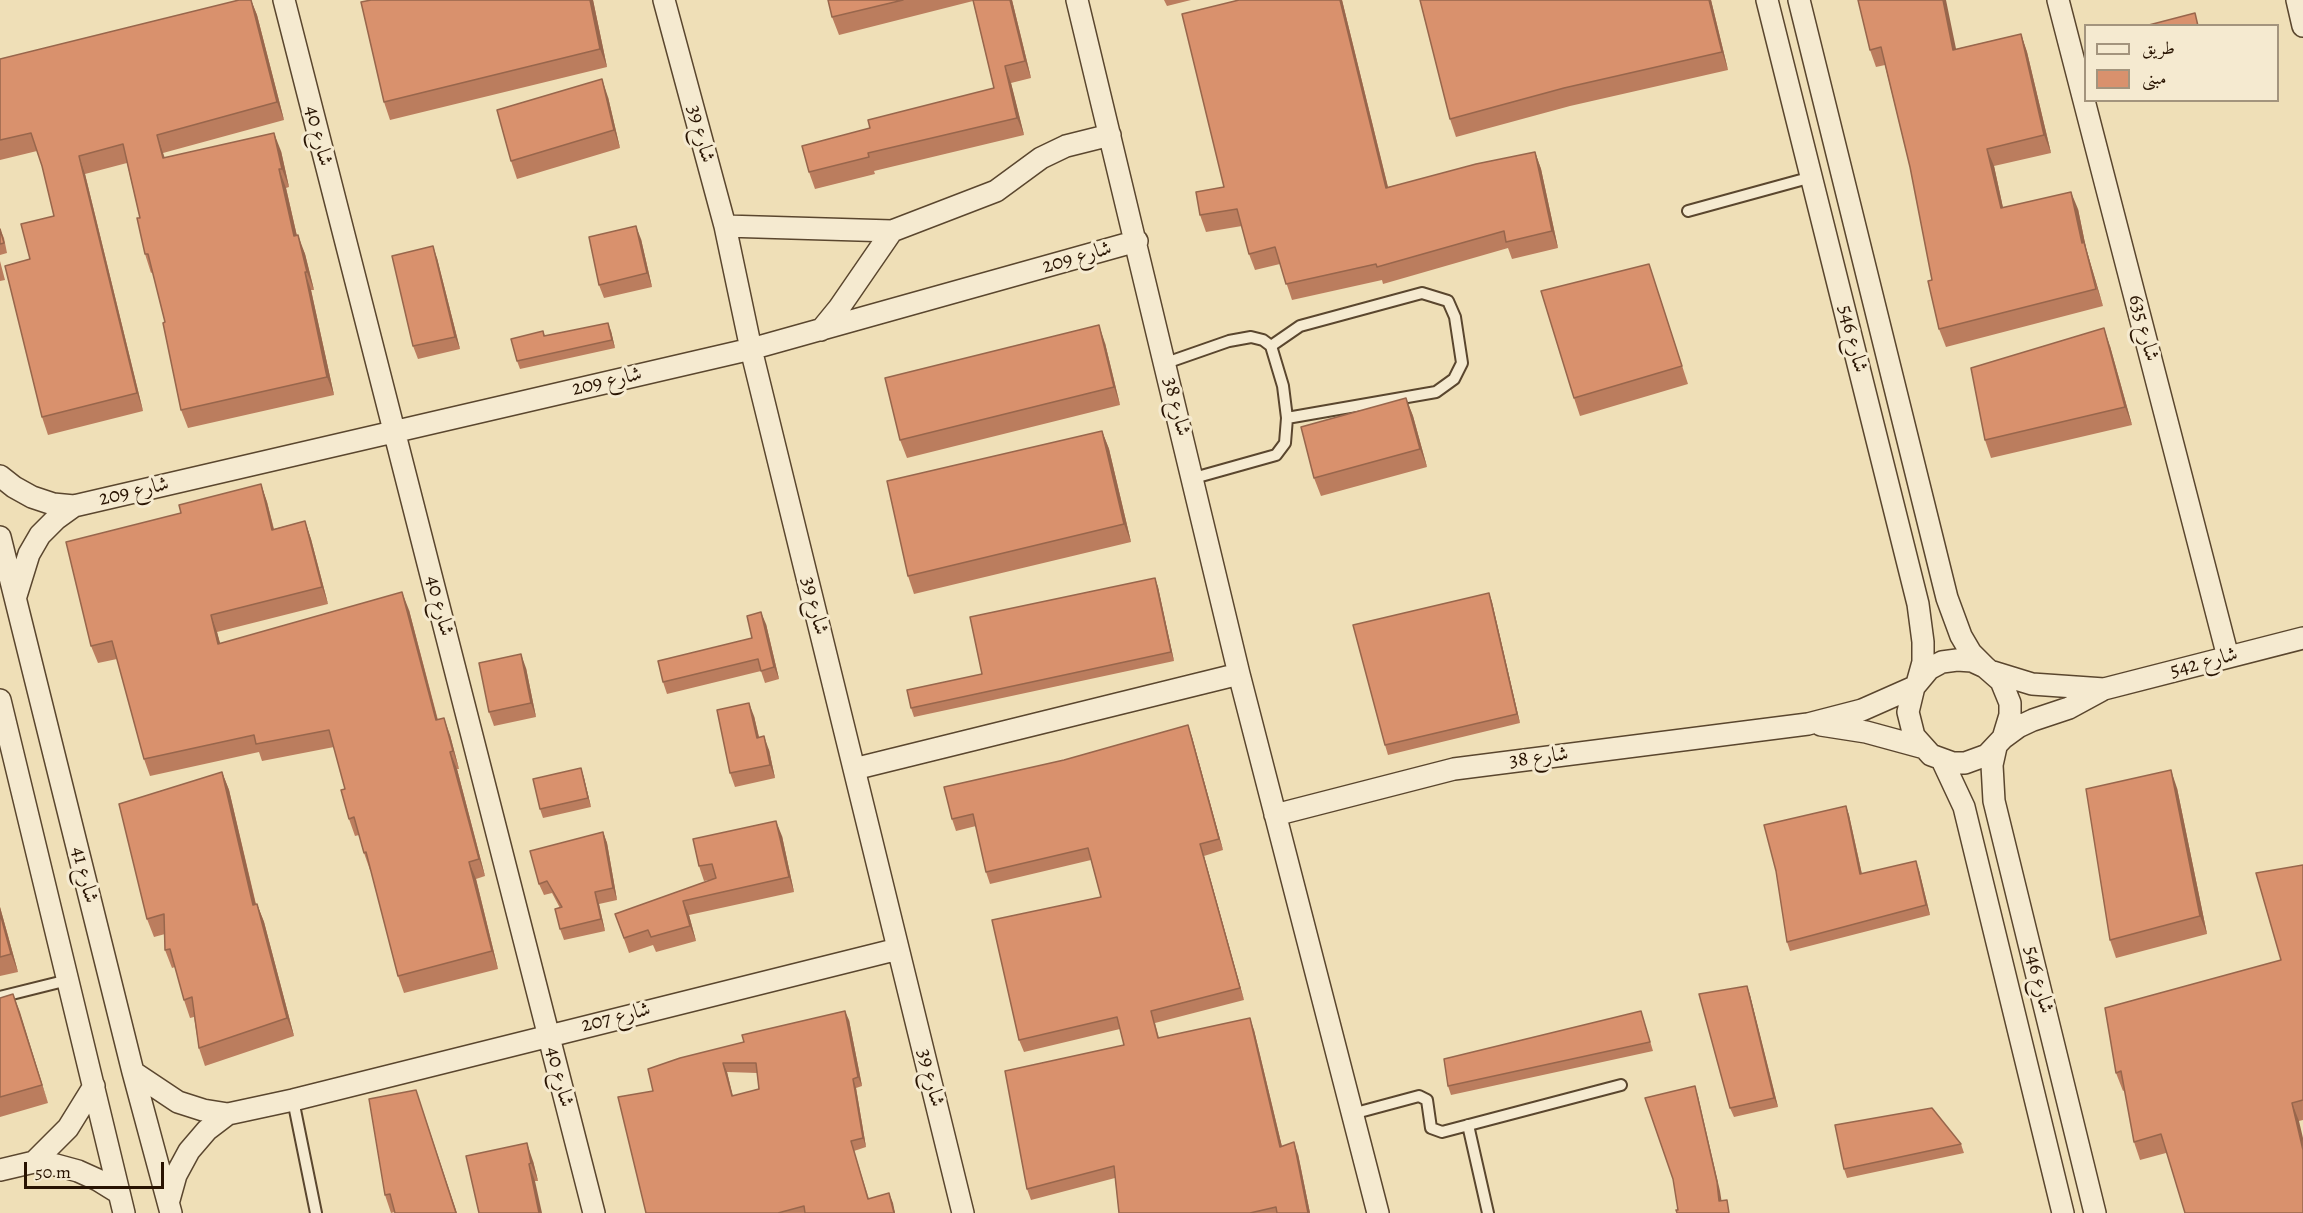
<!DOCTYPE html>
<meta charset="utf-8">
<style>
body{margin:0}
#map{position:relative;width:2303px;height:1213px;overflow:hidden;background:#efdfb7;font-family:Alegreya,Amiri,serif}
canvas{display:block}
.legend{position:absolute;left:2084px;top:24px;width:195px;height:78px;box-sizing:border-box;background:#f5ead0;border:2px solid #a3947d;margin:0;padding:8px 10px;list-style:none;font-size:18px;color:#281301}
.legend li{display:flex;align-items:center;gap:12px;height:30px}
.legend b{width:30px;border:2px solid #a3947d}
.scale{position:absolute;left:24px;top:1162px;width:140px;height:27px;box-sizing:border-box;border:3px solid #281301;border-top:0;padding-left:8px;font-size:18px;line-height:21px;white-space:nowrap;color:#281301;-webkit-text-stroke:4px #f5ead0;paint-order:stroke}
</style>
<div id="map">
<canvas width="2303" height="1213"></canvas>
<ul class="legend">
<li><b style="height:8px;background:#f5ead0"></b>طريق</li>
<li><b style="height:16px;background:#d9916d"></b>مبنى</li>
</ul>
<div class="scale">50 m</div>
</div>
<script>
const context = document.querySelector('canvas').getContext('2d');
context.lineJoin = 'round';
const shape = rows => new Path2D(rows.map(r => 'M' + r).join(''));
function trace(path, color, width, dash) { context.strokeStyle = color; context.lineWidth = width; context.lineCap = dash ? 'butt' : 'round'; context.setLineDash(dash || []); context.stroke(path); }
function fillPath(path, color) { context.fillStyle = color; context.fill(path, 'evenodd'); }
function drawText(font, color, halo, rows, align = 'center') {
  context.font = font + ' Alegreya,Amiri,serif'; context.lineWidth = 6; context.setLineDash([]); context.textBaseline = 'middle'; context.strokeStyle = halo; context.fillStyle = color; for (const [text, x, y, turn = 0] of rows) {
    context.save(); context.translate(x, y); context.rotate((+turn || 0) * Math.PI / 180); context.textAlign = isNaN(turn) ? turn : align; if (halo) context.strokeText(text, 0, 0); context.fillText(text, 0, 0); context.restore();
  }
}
const service = shape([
 [1688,211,1812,177],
 [1271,346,1300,326,1422,293,1448,301,1455,317,1462,363,1454,379,1436,392,1287,418],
 [1166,363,1229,341,1251,337,1263,340,1271,346,1283,386,1287,418,1285,443,1276,455,1194,478],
 [0,997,68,980],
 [293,1100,316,1213],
 [1352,1114,1419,1096,1427,1100,1431,1128,1442,1132,1621,1085],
 [1468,1125,1488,1213]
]);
const minor = shape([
 [284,0,594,1213],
 [664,0,725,226,751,349,963,1213],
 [1077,0,1239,674,1378,1213],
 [1767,0,1918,604,1923,642,1923,662,1918,680],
 [1799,0,1947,598,1961,636,1971,653,1985,667],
 [2058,0,2228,657],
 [2297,0,2303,26],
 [725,226,892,231,996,191,1041,158,1066,146,1110,135],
 [821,330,839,308,892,231],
 [0,476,14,487,32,497,53,504,74,506,751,349,1137,241],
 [0,537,133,1072,171,1213],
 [16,596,29,554,40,535,56,519,74,506],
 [1993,672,2032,684,2104,689],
 [0,700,124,1213],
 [1821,725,1866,732,1921,747],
 [2003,738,2010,715,2010,703,2001,681,1985,667,1972,661,1957,660,1942,662,1929,669,1914,687,1908,712,1914,736,1931,755,1953,763,1965,763,1987,755,2003,738,2018,727,2033,720,2069,708,2104,689,2303,638],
 [1996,747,1992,765,1994,801,2095,1213],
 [1942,760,1964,807,2063,1213],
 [854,769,1239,674],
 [1275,815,1454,769,1808,724,1862,710,1914,687],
 [133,1072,178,1102,203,1110,228,1114,293,1100,898,949],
 [34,1162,68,1128,94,1086],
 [0,1170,34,1162,56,1165,78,1171,98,1180,119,1193],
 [169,1200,176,1175,189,1151,207,1130,228,1114]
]);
trace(service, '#5a462e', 14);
trace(minor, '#5a462e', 24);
trace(service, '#f5ead0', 10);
trace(minor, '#f5ead0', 21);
fillPath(shape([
 [251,0,257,15,284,120,163,153,165,158,281,151,289,187,286,188,297,236,305,254,314,290,311,290,334,395,188,428,181,410,165,322,153,272,151,273,145,254,140,218,127,163,85,174,143,411,48,435,42,417,30,259,54,216,42,166,37,151,0,160,0,59],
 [371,0,593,0,607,67,390,120,384,102],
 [828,0,1012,0,1031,78,1011,83,1024,135,874,171,875,174,815,189,809,172,870,128,994,88,973,1,839,35,832,17],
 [1164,0,1191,0,1167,6],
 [1239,0,1342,0,1388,187,1535,152,1541,169,1558,248,1512,259,1508,248,1383,284,1382,280,1292,300,1280,264,1255,270,1249,254,1242,226,1206,232,1200,215,1224,187],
 [1420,0,1711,0,1728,70,1570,106,1456,137,1450,119],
 [1858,0,1956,49,2021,34,2027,52,2051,153,1994,166,2003,208,2078,209,2086,248,2103,306,1946,347,1939,329,1932,280,1910,167,1885,65,1876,67,1870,50],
 [608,97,620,148,517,179,511,161],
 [0,229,4,238,7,253,0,255],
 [641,239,652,287,604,298,599,285],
 [437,258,460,349,418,359,413,346],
 [0,261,5,280,0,281],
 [1649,264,1688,384,1580,416,1574,398],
 [543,331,545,336,611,331,615,348,520,369,517,361],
 [1105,343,1120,405,907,458,900,440],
 [2110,346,2132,425,1991,458,1985,440],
 [1406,398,1413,416,1427,467,1321,496,1314,478],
 [1102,431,1109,449,1131,542,914,594,908,576],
 [261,484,267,502,274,529,305,521,311,539,328,604,217,632,220,644,409,610,438,720,450,735,459,769,457,769,485,876,476,879,498,969,404,993,398,976,371,870,370,870,364,853,359,835,355,836,349,819,345,789,334,747,262,761,259,752,150,776,144,759,117,659,98,663,91,646,181,513],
 [1155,578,1158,587,1174,661,914,717,911,708,982,674],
 [1489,593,1492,602,1520,723,1388,755,1385,745],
 [766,624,779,679,765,683,761,671,667,694,663,682,752,638],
 [526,668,536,717,494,726,489,712],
 [754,716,759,737,769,750,775,778,735,787,730,773],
 [1188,725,1192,737,1223,850,1204,856,1244,1000,1155,1023,1159,1038,1254,1030,1282,1147,1298,1154,1310,1213,1119,1213,1115,1178,1031,1200,1027,1189,1124,1045,1120,1029,1024,1052,1019,1040,1101,897,1091,860,990,884,986,872,976,826,956,831,952,819,1064,760],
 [581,768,584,778,591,807,543,818,540,809],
 [222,772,229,790,256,904,257,904,264,922,294,1036,205,1066,199,1048,194,1017,190,1018,184,1000,175,967,172,968,165,950,165,934,154,937,147,919],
 [2177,788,2207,934,2116,958,2110,940],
 [1846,806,1849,815,1862,874,1919,870,1930,915,1790,951,1787,942],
 [603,832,607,843,617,900,599,904,605,931,564,940,560,929,560,908,552,893,544,895,539,884],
 [782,836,794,892,689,915,696,941,656,952,653,945,629,953,615,914,714,879,704,881,699,866],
 [2303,865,2303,1120,2166,1153,2140,1160,2134,1142,2125,1090,2123,1091,2116,1073,2281,960],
 [0,907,18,972,0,976],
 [1747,986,1750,995,1778,1107,1734,1117,1730,1108],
 [13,994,48,1103,0,1117,0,998],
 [1641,1011,1653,1051,1451,1095,1448,1086],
 [849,1020,862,1086,856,1088,866,1147,854,1151,869,1199,889,1193,895,1213,646,1213,653,1091,648,1069],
 [727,1072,757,1073,759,1089,733,1096],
 [422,1108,395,1212,391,1213,385,1195],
 [1961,1144,1964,1153,1847,1178,1844,1169],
 [466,1156,533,1161,538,1181,535,1181]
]), '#bb7d5e');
fillPath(shape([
 [251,0,257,15,284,120,277,102],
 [590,0,593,0,607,67,600,49],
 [1010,0,1012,0,1031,78,1025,61],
 [1340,0,1342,0,1392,204,1386,188],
 [1709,0,1711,0,1728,70,1722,52],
 [1943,0,1946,0,1960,68,1953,50],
 [2021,34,2027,52,2051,153,2044,135],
 [1005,66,1011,83,1024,135,1017,118],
 [602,79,608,97,620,148,614,130],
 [274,133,281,151,289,187,282,169],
 [157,135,163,153,169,177,163,158],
 [1987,149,1994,166,2007,226,2001,208],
 [1535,152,1541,169,1558,248,1552,231],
 [79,156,85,174,143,411,137,393],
 [279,169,286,188,301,254,294,236],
 [2071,192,2078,209,2086,248,2103,306,2082,243],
 [636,226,641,239,652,287,647,273],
 [298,235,305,254,314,290,307,272],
 [433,246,437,258,460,349,455,337],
 [305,272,311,290,334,395,327,377],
 [608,323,611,331,615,348,612,340],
 [1099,325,1105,343,1120,405,1114,387],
 [2104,328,2110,346,2132,425,2125,407],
 [1406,398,1413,416,1427,467,1420,449],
 [1102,431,1109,449,1131,542,1124,524],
 [261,484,267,502,278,547,272,530],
 [305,521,311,539,328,604,322,587],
 [1155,578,1158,587,1174,661,1171,652],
 [402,592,409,610,442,737,436,720],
 [1489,593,1492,602,1520,723,1517,714],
 [761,612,766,624,779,679,774,667],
 [211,615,217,632,225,661,218,644],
 [521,654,526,668,536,717,531,703],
 [749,703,754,716,762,751,757,738],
 [444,718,450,735,459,769,453,751],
 [1188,725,1192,737,1223,850,1219,839],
 [764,736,769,750,775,778,770,765],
 [450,752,457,769,485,876,479,859],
 [581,768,584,778,591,807,588,798],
 [2171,770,2177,788,2207,934,2200,916],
 [222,772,229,790,260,923,253,905],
 [1846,806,1849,815,1864,884,1860,874],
 [776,821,782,836,794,892,789,877],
 [603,832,607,843,617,900,613,888],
 [1200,844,1204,856,1244,1000,1240,988],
 [1916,861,1919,870,1930,915,1926,905],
 [469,862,476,879,498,969,492,951],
 [595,892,599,904,605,931,601,919],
 [683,901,689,915,696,941,690,926],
 [257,904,264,922,294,1036,287,1018],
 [0,907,18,972,11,954,0,913],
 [1747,986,1750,995,1778,1107,1774,1098],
 [13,994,20,1012,48,1103,42,1085],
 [845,1011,849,1020,862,1086,858,1077],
 [1250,1018,1254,1030,1285,1159,1280,1147],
 [723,1063,727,1072,735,1106,732,1096],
 [853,1079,856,1088,866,1147,863,1138],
 [1695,1086,1698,1096,1720,1191,1723,1210,1719,1201],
 [416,1090,457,1213,456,1213],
 [2292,1103,2299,1121,2303,1138,2303,1150],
 [1294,1142,1298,1154,1310,1213,1308,1213],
 [527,1143,533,1161,538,1181,531,1163],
 [529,1164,535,1181,542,1213,539,1213],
 [889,1193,893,1203,895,1213,894,1213]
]), '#98664c');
const building = shape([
 [239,0,251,0,277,102,157,135,163,158,274,133,282,169,279,169,294,236,298,235,307,272,305,272,327,377,181,410,163,323,165,322,148,254,145,254,137,218,140,218,123,144,79,156,137,393,42,417,5,266,30,259,21,224,54,216,42,166,31,133,0,140,0,59,239,0],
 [371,0,590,0,600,49,384,102,361,2,371,0],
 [828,0,903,0,832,17,828,0],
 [973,0,1010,0,1025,61,1005,66,1017,118,868,153,869,157,809,172,802,146,870,128,868,120,994,88,973,0],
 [1239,0,1340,0,1386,188,1476,164,1535,152,1552,231,1506,242,1504,231,1377,267,1376,264,1286,284,1275,247,1249,254,1237,209,1200,215,1196,192,1224,187,1182,14,1239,0],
 [1420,0,1709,0,1722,52,1564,88,1450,119,1420,0],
 [1858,0,1943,0,1953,50,2021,34,2044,135,1987,149,2001,208,2071,192,2082,243,2084,242,2096,289,1939,329,1928,281,1932,280,1910,167,1881,47,1870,50,1858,0],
 [2195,13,2198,26,2145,26,2195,13],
 [602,79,614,130,511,161,497,110,602,79],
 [636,226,647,273,599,285,589,237,636,226],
 [0,229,4,243,0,244,0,229],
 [433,246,455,337,413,346,392,256,433,246],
 [1649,264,1682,366,1574,398,1541,291,1649,264],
 [608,323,612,340,517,361,511,339,543,331,544,336,608,323],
 [1099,325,1114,387,900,440,885,378,1099,325],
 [2104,328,2125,407,1985,440,1971,368,2104,328],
 [1406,398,1420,449,1314,478,1301,427,1406,398],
 [1102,431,1124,524,908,576,887,481,1102,431],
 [261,484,272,530,305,521,322,587,211,615,218,644,402,592,436,720,444,718,453,751,450,752,479,859,469,862,492,951,398,976,366,852,364,853,354,817,349,819,341,790,345,789,329,730,256,744,254,735,144,759,112,641,91,646,66,542,181,513,179,505,261,484],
 [1155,578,1171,652,911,708,907,690,982,674,970,617,1155,578],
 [1489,593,1517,714,1385,745,1353,625,1489,593],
 [761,612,774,667,761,671,758,659,663,682,658,661,752,638,747,616,761,612],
 [521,654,531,703,489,712,479,663,521,654],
 [749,703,757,738,764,736,770,765,730,773,717,710,749,703],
 [1188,725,1219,839,1200,844,1240,988,1151,1011,1158,1038,1250,1018,1280,1147,1294,1142,1308,1213,1277,1213,1276,1207,1250,1213,1119,1213,1114,1166,1027,1189,1005,1071,1124,1045,1117,1017,1019,1040,992,920,1101,897,1088,848,986,872,973,814,952,819,944,787,1064,760,1188,725],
 [581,768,588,798,540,809,533,779,581,768],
 [2171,770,2200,916,2110,940,2086,789,2171,770],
 [222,772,253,905,257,904,287,1018,199,1048,192,997,184,1000,170,949,165,950,164,914,147,919,119,804,222,772],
 [1846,806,1860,874,1916,861,1926,905,1787,942,1776,871,1764,825,1846,806],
 [776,821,789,877,683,901,690,926,651,937,648,930,624,938,615,914,716,878,712,864,699,866,693,839,776,821],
 [603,832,613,888,595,892,601,919,560,929,555,909,562,907,547,881,539,884,530,851,603,832],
 [2303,865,2303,1100,2292,1103,2303,1150,2303,1213,2185,1213,2161,1134,2134,1142,2121,1071,2116,1073,2105,1008,2281,960,2256,873,2303,865],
 [0,913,11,954,0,957,0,913],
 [1747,986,1774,1098,1730,1108,1699,994,1747,986],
 [13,994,42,1085,0,1097,0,998,13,994],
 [845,1011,858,1077,853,1079,863,1138,851,1141,868,1199,889,1193,894,1213,805,1213,804,1206,778,1213,646,1213,618,1097,653,1091,648,1069,680,1058,744,1042,742,1035,845,1011],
 [723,1063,756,1063,759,1089,732,1096,723,1063],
 [1641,1011,1650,1042,1448,1086,1444,1059,1641,1011],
 [1695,1086,1717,1182,1719,1201,1727,1200,1729,1213,1677,1213,1676,1210,1678,1210,1673,1179,1645,1098,1695,1086],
 [416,1090,456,1213,395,1213,390,1194,385,1195,369,1099,416,1090],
 [1932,1108,1961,1144,1844,1169,1835,1125,1932,1108],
 [527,1143,531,1163,529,1164,539,1213,479,1213,466,1156,527,1143]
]);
fillPath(building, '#d9916d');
trace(building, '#98664c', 1.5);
drawText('21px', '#281301', '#f5ead0', [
 ["شارع 39",700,134,75],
 ["شارع 40",318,136,76],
 ["شارع 209",1077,258,-16],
 ["شارع 635",2143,328,75],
 ["شارع 546",1852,339,76],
 ["شارع 209",607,382,-13],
 ["شارع 38",1176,407,76],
 ["شارع 209",134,492,-13],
 ["شارع 40",439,606,76],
 ["شارع 39",814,606,76],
 ["شارع 542",2204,663,-15],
 ["شارع 38",1539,758,-7],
 ["شارع 41",84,875,76],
 ["شارع 546",2038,980,76],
 ["شارع 207",616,1018,-14],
 ["شارع 40",559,1077,76],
 ["شارع 39",930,1078,76]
]);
</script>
